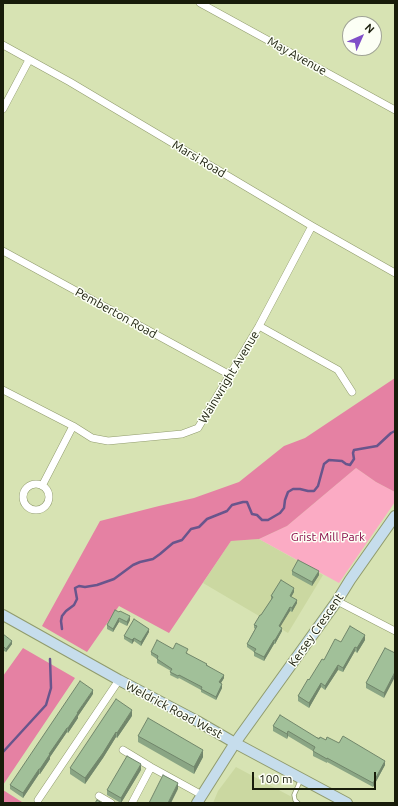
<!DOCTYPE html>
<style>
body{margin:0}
#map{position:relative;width:398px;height:806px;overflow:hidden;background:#d7e3b3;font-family:Ubuntu,sans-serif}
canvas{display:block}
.frame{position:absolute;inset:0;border:4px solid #181c0a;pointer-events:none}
.north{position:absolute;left:342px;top:16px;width:40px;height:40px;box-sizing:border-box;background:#fcfff5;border:1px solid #a1a497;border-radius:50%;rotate:45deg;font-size:11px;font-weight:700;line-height:16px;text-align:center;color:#181c0a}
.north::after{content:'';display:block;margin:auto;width:14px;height:18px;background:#804fc8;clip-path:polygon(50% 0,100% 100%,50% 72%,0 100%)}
.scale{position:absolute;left:252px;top:772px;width:124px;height:18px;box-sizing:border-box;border:2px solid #181c0a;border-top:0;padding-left:5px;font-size:12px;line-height:14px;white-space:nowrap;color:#181c0a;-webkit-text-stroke:3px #fcfff5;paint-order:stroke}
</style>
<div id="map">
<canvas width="398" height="806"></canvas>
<div class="frame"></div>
<div class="north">N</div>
<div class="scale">100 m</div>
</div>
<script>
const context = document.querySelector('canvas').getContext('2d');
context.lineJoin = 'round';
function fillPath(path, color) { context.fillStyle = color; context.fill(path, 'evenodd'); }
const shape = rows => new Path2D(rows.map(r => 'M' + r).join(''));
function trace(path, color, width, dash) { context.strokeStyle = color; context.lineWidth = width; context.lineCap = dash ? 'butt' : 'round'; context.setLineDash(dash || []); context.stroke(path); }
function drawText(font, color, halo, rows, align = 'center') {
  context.font = font + ' Ubuntu,sans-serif'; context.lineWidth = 3; context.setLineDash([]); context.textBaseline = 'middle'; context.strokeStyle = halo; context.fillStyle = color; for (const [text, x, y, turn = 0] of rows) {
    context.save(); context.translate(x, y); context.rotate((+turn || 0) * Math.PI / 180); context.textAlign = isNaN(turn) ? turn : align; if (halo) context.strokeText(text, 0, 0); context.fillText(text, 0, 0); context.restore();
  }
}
fillPath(shape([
 [259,539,323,575,288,633,203,583,231,541],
 [236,767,303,803,213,803,218,791]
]), '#cbd8a1');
fillPath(shape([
 [356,468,376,482,395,492,395,502,339,583,259,539,287,526]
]), '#fbabc4');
fillPath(shape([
 [395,378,395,492,376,482,356,468,287,526,259,539,231,541,169,633,119,606,87,652,42,626,100,521,159,506,194,498,239,482,284,446,305,438],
 [23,648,75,678,3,785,3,676],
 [3,790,22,802,20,803,3,803]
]), '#e581a3');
trace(shape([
 [62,629,61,621,62,616,66,611,74,605,77,599,75,588,79,586,85,587,97,585,114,579,133,565,140,562,153,559,160,554,173,543,182,540,191,529,199,527,207,519,227,511,232,505,243,502,247,502,252,514,257,515,262,520,268,520,280,513,284,508,285,500,288,492,293,489,300,489,308,491,314,491,318,486,324,464,329,460,342,461,346,464,350,465,354,459,353,453,354,450,377,446,391,433,395,431],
 [3,752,46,705,51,688,50,659]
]), '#69558c', 2.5);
const lane = shape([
 [298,803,295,800,294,795,301,779]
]);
const street = shape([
 [200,3,395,110],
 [3,45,70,82,312,226,395,273],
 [3,109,29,60],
 [3,251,230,375],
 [259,326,338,370,352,392],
 [3,390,73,426,92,438,108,441,182,434,198,428,259,326,312,226],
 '23 497a13 13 0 1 1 26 0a13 13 0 1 1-26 0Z',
 [42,486,73,426],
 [337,601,395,631],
 [123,750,151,767,202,795],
 [99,796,111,803],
 [38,800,119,680],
 [132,803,151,767]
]);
const secondary = shape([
 [3,615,119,680,197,721,235,743,347,803],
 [197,803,235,743,337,601,350,580,395,516]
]);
trace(lane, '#909b6d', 5);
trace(street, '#909b6d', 8);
trace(secondary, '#909b6d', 12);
trace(lane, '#fff', 3.5);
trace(street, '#fff', 7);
trace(secondary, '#c6ddec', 10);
fillPath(shape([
 [292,571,319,575,312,586,292,575],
 [294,592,291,597,297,603,292,612,290,611,280,626,282,631,275,644,274,644,264,661,254,656,254,652,247,647,247,644,255,629,254,628,254,625,261,615,271,600,271,596],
 [115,610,130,620,127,626,119,622,113,632,107,629,107,625],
 [149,632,141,646,134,641,132,644,124,639,124,636],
 [3,634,12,644,6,652,4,651],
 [365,640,357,653,355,651,343,672,338,670,325,690,321,687,309,708,298,701,298,696,309,680,324,660,341,642],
 [385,648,384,698,366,688,366,683],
 [173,649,188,653,187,654,207,665,224,678,221,683,222,688,216,700,201,692,201,690,179,678,178,679,170,675,171,671,157,663,157,659,151,655,151,652],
 [93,694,78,716,78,718,68,733,67,732,50,757,50,759,40,774,39,774,23,798,10,789,10,785],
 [132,716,117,738,116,737,103,758,85,784,70,774,70,768],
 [273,726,339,743,385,765,373,787,327,762,327,763,313,756,313,751,288,736,287,739,273,731],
 [138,736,203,757,194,774,138,742],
 [141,770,121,803,107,795,107,790]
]), '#8aa584');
fillPath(shape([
 [319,571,319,575,312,586,312,582],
 [294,588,294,592,290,599,290,596],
 [297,600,297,603,292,612,292,608],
 [290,607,290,611,279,629,279,626],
 [130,616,130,620,127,626,127,622],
 [119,618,119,622,113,632,113,629],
 [282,628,282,631,275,644,275,640],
 [149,629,149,632,141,646,141,642],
 [365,635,365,640,357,653,357,648],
 [134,638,134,641,132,644,132,640],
 [274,640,274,644,264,661,264,657],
 [12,641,12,644,6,652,6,649],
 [355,647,355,651,343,672,343,668],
 [338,665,338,670,325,690,325,686],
 [395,672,395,677,384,698,384,693],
 [224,675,224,678,219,686,219,682],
 [321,683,321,687,309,708,309,703],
 [222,684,222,688,216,700,216,697],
 [93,690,93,694,78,716,78,718,68,733,68,728,77,713],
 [132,710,132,716,117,738,117,733],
 [67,728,67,732,50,757,50,759,40,774,40,769,49,754],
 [288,731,288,736,287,739,287,734],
 [116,732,116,737,103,758,85,784,85,778],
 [203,750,203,757,194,774,194,767],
 [385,761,385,765,373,787,373,783],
 [141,764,141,770,121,803,121,798],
 [39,769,39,774,23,798,23,793],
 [178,783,178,789,171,803,168,803]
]), '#71866b');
const building = shape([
 [298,560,319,571,312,582,292,571,298,560],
 [281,580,294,588,290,596,297,600,292,608,290,607,279,626,282,628,275,640,274,640,264,657,254,652,256,649,247,644,257,626,254,625,260,615,261,615,273,597,271,596,281,580],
 [115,610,119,612,120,611,130,616,127,622,119,618,113,629,107,625,115,610],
 [134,619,149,629,141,642,134,638,132,640,124,636,134,619],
 [350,626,365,635,357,648,355,647,343,668,338,665,325,686,321,683,309,703,298,696,308,679,309,680,322,659,324,660,335,639,341,642,350,626],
 [3,634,12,641,6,649,4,647,3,649,3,634],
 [157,640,173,649,176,643,188,649,186,653,207,664,206,665,224,675,219,682,222,684,216,697,201,689,202,687,179,675,178,676,170,672,172,669,157,659,158,656,151,652,157,640],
 [385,648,395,653,395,672,384,693,366,683,385,648],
 [80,681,93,690,77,713,78,713,68,728,67,728,49,754,50,754,40,769,39,769,23,793,10,785,80,681],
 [116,699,132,710,117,733,116,732,103,753,85,778,70,768,116,699],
 [280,715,319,739,320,737,326,740,327,737,339,743,343,736,385,761,373,783,327,758,327,759,313,751,315,747,288,731,287,734,273,726,280,715],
 [148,718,203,750,194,767,138,736,148,718],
 [127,756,141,764,121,798,107,790,127,756],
 [163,775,178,783,168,803,149,803,163,775],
 [97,800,102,803,95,803,97,800]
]);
fillPath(building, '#a1c099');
trace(building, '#71866b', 1);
drawText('12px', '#181c0a', '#fcfff5', [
 ["May Avenue",297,56,29],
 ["Marsi Road",199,159,31],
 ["Pemberton Road",116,313,29],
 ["Wainwright Avenue",229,377,-59],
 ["Kersey Crescent",316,630,-55],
 ["Weldrick Road West",174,710,28]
]);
drawText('12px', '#880d49', '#fcfff5', [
 ["Grist Mill Park",328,537]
]);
</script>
